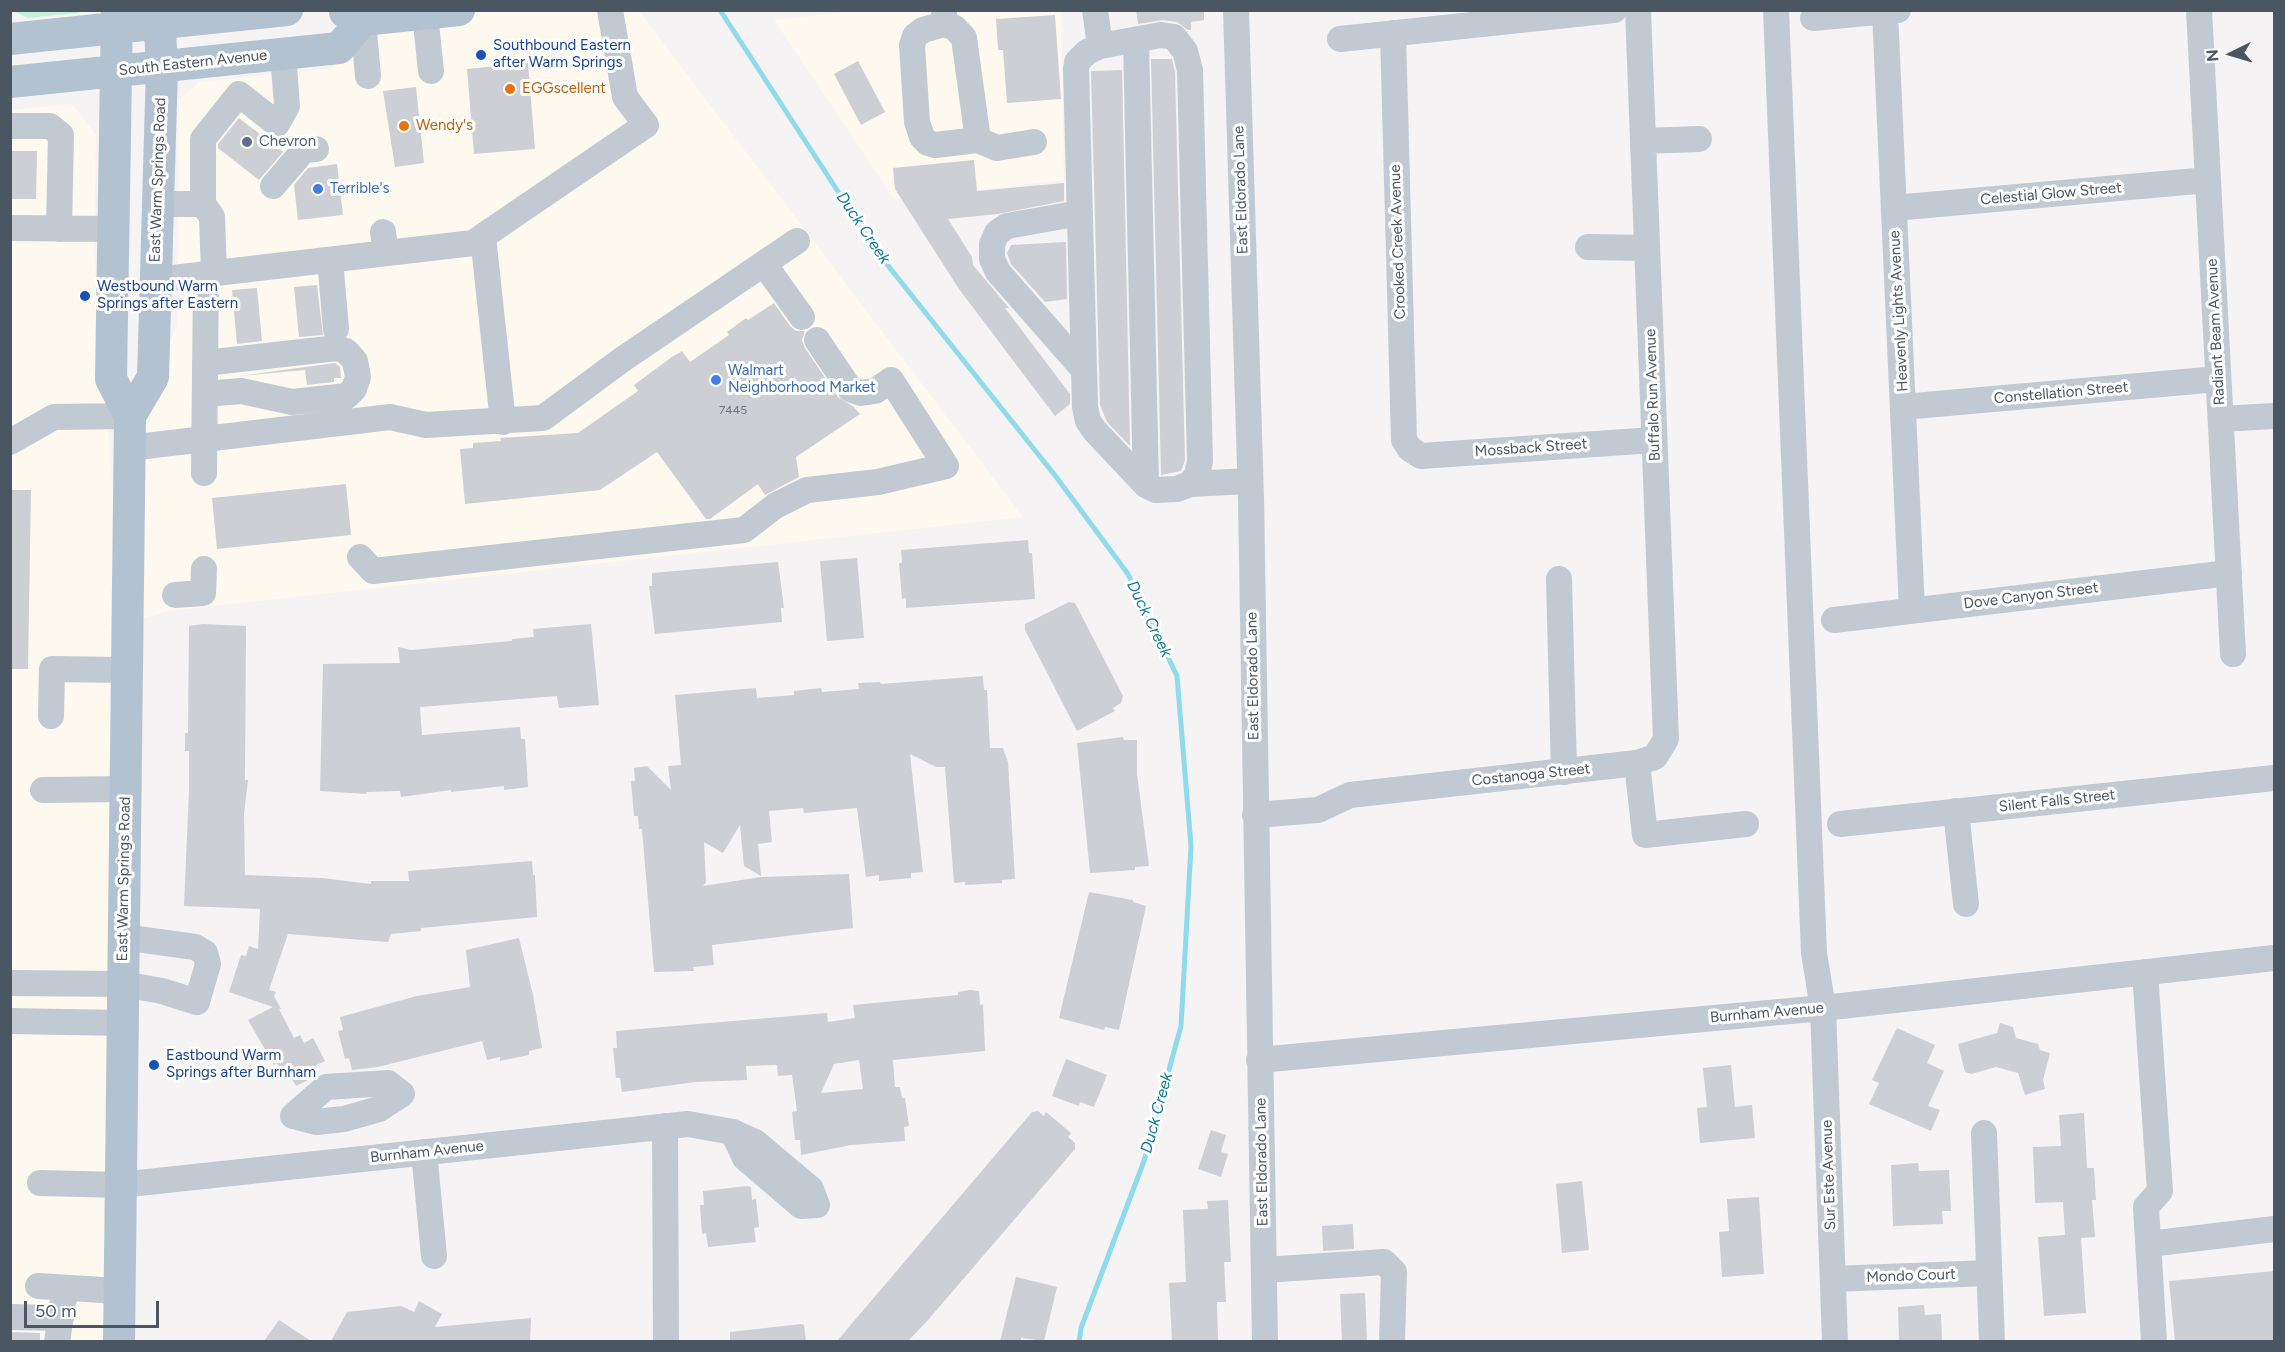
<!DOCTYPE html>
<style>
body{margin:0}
#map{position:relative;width:2285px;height:1352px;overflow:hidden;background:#f5f3f3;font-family:Figtree,sans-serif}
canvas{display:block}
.frame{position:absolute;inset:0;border:12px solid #4a5661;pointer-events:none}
.north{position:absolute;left:2201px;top:24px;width:60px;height:60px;-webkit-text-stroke:4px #fff;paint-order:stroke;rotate:265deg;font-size:16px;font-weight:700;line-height:24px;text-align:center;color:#4a5661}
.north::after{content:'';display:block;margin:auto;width:21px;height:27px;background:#4a5661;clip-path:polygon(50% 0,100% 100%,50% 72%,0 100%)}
.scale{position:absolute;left:24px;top:1301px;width:135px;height:27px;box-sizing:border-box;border:3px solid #4a5661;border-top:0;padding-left:8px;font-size:18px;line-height:21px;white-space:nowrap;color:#4a5661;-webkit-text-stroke:4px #fff;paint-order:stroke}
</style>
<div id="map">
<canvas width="2285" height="1352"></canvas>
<div class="frame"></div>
<div class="north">N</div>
<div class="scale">50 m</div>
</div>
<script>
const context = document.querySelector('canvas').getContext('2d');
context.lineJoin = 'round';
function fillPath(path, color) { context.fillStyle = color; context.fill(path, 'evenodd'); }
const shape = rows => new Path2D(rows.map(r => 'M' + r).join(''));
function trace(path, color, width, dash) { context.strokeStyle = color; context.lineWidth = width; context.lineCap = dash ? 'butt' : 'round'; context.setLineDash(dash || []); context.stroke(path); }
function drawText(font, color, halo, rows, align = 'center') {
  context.font = font + ' Figtree,sans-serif'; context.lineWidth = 6; context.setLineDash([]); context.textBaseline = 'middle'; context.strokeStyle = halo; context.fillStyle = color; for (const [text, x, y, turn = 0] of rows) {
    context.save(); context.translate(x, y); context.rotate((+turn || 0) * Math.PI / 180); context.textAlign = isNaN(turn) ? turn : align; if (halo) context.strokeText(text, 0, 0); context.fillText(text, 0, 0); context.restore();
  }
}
fillPath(shape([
 [459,10,639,11,1023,517,168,611,127,624,130,416,177,327,179,100,199,82,332,68,363,20],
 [861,10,1061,11,1064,180,894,199,774,20],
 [72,104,96,135,94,252,127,670,119,1341,11,1342,11,110]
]), '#fdf9ef');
fillPath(shape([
 [11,10,80,10,80,11,78,13,28,18]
]), '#c3f1d5');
trace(shape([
 [720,10,878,253,1057,478,1128,574,1177,676,1191,846,1181,1026,1144,1161,1081,1328,1079,1342]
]), '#90daee', 5);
fillPath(shape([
 [1136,10,1204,10,1204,20,1191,22,1191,30,1188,30,1177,22,1163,20,1138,24],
 [1055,15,1061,99,1007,103,1003,50,998,50,996,19],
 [1151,59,1172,59,1175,72,1185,460,1181,471,1161,475],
 [858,61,885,112,861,125,834,74],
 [528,63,535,149,474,154,467,69],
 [1122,70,1130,446,1107,422,1100,405,1091,71],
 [416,87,424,163,395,167,383,91],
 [239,118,283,152,259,180,218,148,218,144],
 [10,151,37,151,36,199,10,199],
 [974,160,977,191,1064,183,1064,201,998,214,948,219,972,257,973,265,1009,308,1005,308,1070,394,1070,404,1055,416,959,289,895,189,893,168],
 [337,164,343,215,298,220,294,185,308,168],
 [1066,242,1067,299,1045,302,1011,264,1007,253,1011,245],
 [317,285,323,335,299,337,294,287],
 [257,288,262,341,237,344,232,290],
 [774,303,790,326,796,331,805,331,802,340,805,348,838,397,854,407,860,414,796,457,799,477,765,495,758,484,710,519,706,519,657,452,600,490,465,504,460,449,473,448,473,443,501,441,500,438,578,433,638,391,634,385,672,357,682,351,690,362,729,335,727,332,746,318,748,320],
 [335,363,340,367,341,378,334,378,334,382,307,385,305,370,239,376],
 [346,484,351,535,217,549,212,498],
 [10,490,31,490,28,669,10,669],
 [1028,540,1029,553,1032,553,1035,599,906,608,906,598,902,599,899,563,902,563,901,550],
 [857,558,864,638,827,641,820,561],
 [778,562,784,608,781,608,782,622,655,634,649,586,652,586,652,573],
 [1069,602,1075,603,1123,696,1121,703,1113,708,1115,711,1077,731,1025,630,1025,624],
 [203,624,246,626,245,780,248,780,244,814,245,875,322,878,371,884,371,881,409,881,408,871,532,861,533,875,535,875,537,917,421,928,421,931,391,934,388,942,288,934,269,990,276,992,274,996,281,1009,279,1009,294,1038,300,1035,304,1043,313,1038,325,1061,312,1067,316,1076,296,1086,290,1076,285,1079,277,1063,274,1065,248,1020,273,1007,229,992,241,955,246,956,249,946,258,949,260,909,184,906,189,790,189,751,185,751,185,733,188,733,189,626],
 [591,624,599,705,559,708,557,696,420,707,422,735,520,727,521,739,525,739,528,787,504,790,504,786,451,792,451,790,401,797,400,791,367,792,366,794,320,791,323,664,400,663,398,647,411,650,512,641,512,639,534,637,533,629],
 [983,676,984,690,987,690,990,748,1003,748,1008,762,1015,879,1002,880,1002,883,965,885,965,882,954,883,945,767,936,767,910,754,923,872,911,873,911,878,879,881,879,875,866,877,857,808,804,813,803,808,769,811,772,842,758,844,761,876,744,866,740,825,723,853,704,842,706,882,703,886,761,877,849,874,853,928,712,945,714,965,693,967,694,971,654,972,642,829,639,829,638,816,634,816,631,781,635,781,634,768,647,766,671,790,668,766,681,765,675,695,756,688,757,698,794,695,794,691,821,688,822,692,859,689,858,683,880,682,881,684],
 [1123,737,1124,740,1137,740,1137,774,1149,866,1135,867,1135,870,1090,873,1077,743],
 [1089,892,1133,900,1133,902,1146,906,1119,1030,1105,1027,1104,1030,1059,1018],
 [519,938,533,995,542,1048,529,1051,529,1055,500,1061,500,1057,487,1060,482,1041,378,1067,352,1070,349,1058,345,1059,338,1031,343,1030,340,1017,417,996,470,987,466,950],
 [970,990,979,991,980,1005,983,1004,985,1051,893,1060,895,1087,900,1087,902,1098,905,1098,909,1126,904,1127,905,1141,851,1145,801,1155,800,1140,795,1140,792,1112,797,1111,792,1075,778,1076,777,1065,746,1066,747,1080,695,1082,622,1092,620,1078,616,1078,613,1048,617,1048,616,1031,827,1013,828,1022,855,1018,853,1005,958,995,958,992],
 [859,1060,863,1089,821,1093,834,1064],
 [2000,1023,2013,1027,2016,1038,2038,1044,2040,1050,2050,1053,2043,1080,2045,1089,2025,1095,2018,1073,1996,1067,1971,1074,1965,1072,1958,1044,1997,1033],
 [1897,1028,1935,1045,1927,1063,1944,1071,1928,1106,1940,1110,1931,1131,1869,1104,1879,1083,1872,1080],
 [1066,1059,1107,1075,1094,1107,1080,1102,1079,1106,1052,1096],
 [1731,1065,1735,1107,1752,1105,1755,1138,1700,1143,1697,1108,1707,1107,1703,1068],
 [1038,1111,1044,1116,1046,1112,1071,1133,1068,1137,1075,1143,1075,1149,928,1320,908,1341,837,1341,1032,1112],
 [2084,1113,2087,1168,2094,1168,2096,1200,2092,1200,2095,1237,2081,1238,2086,1313,2044,1316,2038,1237,2065,1235,2063,1202,2035,1203,2033,1147,2061,1146,2059,1115],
 [1211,1130,1226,1135,1221,1152,1228,1154,1221,1177,1198,1169],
 [1918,1163,1919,1171,1949,1170,1951,1211,1942,1211,1943,1224,1893,1226,1891,1165],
 [1582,1181,1589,1250,1562,1253,1556,1184],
 [747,1186,751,1187,752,1200,756,1199,759,1227,754,1228,756,1242,708,1247,706,1233,702,1234,700,1205,704,1205,703,1191],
 [1759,1197,1764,1274,1722,1277,1719,1232,1729,1231,1727,1199],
 [1228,1200,1231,1262,1224,1262,1226,1302,1217,1302,1218,1341,1172,1341,1169,1283,1186,1282,1183,1210,1208,1209,1207,1201],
 [1353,1224,1354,1249,1323,1251,1322,1226],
 [2274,1271,2274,1341,2175,1341,2169,1281],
 [1016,1277,1057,1287,1044,1341,1021,1338,1021,1341,1000,1341],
 [1365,1293,1367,1341,1342,1341,1340,1294],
 [419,1301,442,1314,435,1327,531,1318,530,1341,331,1341,347,1312,401,1306,414,1312],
 [1924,1305,1925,1315,1941,1314,1942,1341,1899,1341,1898,1307],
 [279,1320,311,1341,264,1341],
 [801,1324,804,1325,806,1341,730,1341,730,1332],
 [10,1332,40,1333,40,1341,10,1341]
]), '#cdcfd5');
trace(shape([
 [944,10,944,24,955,28,964,38,978,140,997,148,1034,142],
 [1095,10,1100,46],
 [1236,10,1251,498,1265,1342],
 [1776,10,1814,953,1823,1008,1835,1342],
 [2199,10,2233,654],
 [1885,12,1912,610],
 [425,14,431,71],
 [1813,18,1898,10],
 [363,20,368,76],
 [944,24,923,30,915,36,912,45,917,122,922,137,928,143,935,145,978,140],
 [1393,33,1404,440,1410,449,1421,456,1654,440],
 [1161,35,1174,37,1185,51,1190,70,1200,461,1197,475,1190,484,1177,489,1156,490,1146,485,1095,431,1088,421,1085,407,1076,69,1077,62,1087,52,1100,46,1161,35],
 [1340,39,1614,10],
 [1136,40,1146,485],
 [10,126,50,126,61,135,59,229],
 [1643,141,1699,139],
 [273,186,304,150,316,149],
 [158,204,203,204],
 [1894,208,2208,180],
 [1080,213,1007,226,997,233,992,244,992,259,998,272,1084,370],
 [10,228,113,229],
 [383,232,386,253],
 [483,237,503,422],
 [1588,247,1647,248],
 [330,260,336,329],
 [764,264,802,317],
 [214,274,212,217,203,204,203,139,239,94,277,124,287,106,283,54],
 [156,280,473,243,646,125,625,97,610,10],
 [205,363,337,348,346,351,355,361,358,377,354,389,347,396,292,402,241,391,206,394],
 [1903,407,2218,379],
 [2221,419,2274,416],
 [10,442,54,417,130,416],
 [129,448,390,417,426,425,543,418,623,359,797,241],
 [204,473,206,275],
 [1190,484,1250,481],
 [360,557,373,571,744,530,775,506,807,490,878,482,946,466,891,380,875,391,861,393,850,389,817,340],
 [1559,579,1564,772],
 [175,595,203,593,204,569],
 [1834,620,2229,573],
 [51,716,52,669,127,670],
 [1637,763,1645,835,1746,824],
 [43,790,125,789],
 [1956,811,1966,904],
 [1255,815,1318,810,1350,795,1637,763,1655,757,1666,739,1638,10],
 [1840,824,2274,778],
 [2145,972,2160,1191,2146,1207,2154,1342],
 [10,983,123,984,162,991,197,1002,208,964,205,953,195,947,123,937],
 [10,1021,122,1023],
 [1259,1060,1823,1008,2274,958],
 [388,1083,402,1094,379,1109,344,1119,316,1122,293,1116,326,1087,388,1083],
 [665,1126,666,1342],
 [1984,1133,1992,1342],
 [424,1152,434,1256],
 [40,1183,120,1185,688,1124,733,1132,755,1142,811,1189,817,1205,801,1206,745,1158,733,1132],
 [2149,1244,2274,1229],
 [1264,1270,1384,1262,1394,1272,1392,1342],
 [1833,1279,1989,1273],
 [38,1286,119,1291],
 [10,1317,61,1318],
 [57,1342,63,1301,68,1289]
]), '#c1cad2', 26);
trace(shape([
 [117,10,111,379,130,416,119,1342],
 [345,12,363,20,459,10],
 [10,39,287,10],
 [10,82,339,48,363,20],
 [130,416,153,377,162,67,159,10]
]), '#b3c2d1', 32);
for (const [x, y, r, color] of [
 [481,55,6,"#1a4fb4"],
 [510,89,6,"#e8710a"],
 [404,126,6,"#e8710a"],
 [247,142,6,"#5c6f8a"],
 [318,189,6,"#3f7fe0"],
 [85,296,6,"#1a4fb4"],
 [716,380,6,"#3f7fe0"],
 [154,1065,6,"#1a4fb4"]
]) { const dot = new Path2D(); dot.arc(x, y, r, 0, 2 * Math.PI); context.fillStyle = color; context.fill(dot); trace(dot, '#fff', 2); }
drawText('12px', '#6b747e', null, [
 ["7445",733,410]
]);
drawText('15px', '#164399', '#fff', [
 ["Southbound Eastern",493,46],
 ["after Warm Springs",493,63],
 ["Westbound Warm",97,287],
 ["Springs after Eastern",97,304],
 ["Eastbound Warm",166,1056],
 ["Springs after Burnham",166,1073]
], 'left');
drawText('15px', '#4a5661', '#fff', [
 ["South Eastern Avenue",193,63,-6],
 ["East Warm Springs Road",158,180,-88],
 ["East Eldorado Lane",1241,190,-92],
 ["Celestial Glow Street",2051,194,-5],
 ["Crooked Creek Avenue",1398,242,-92],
 ["Heavenly Lights Avenue",1899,311,-93],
 ["Radiant Beam Avenue",2216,332,-93],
 ["Constellation Street",2061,393,-5],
 ["Buffalo Run Avenue",1653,395,-92],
 ["Mossback Street",1531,448,-4],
 ["Dove Canyon Street",2031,596,-7],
 ["East Eldorado Lane",1253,676,-91],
 ["Costanoga Street",1531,775,-6],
 ["Silent Falls Street",2057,801,-6],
 ["East Warm Springs Road",124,879,-89],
 ["Burnham Avenue",1767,1013,-5],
 ["Burnham Avenue",427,1152,-6],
 ["East Eldorado Lane",1262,1162,-91],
 ["Sur Este Avenue",1829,1175,-92],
 ["Mondo Court",1911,1276,-2]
]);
drawText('15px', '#c56008', '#fff', [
 ["EGGscellent",522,89],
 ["Wendy's",416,126]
], 'left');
drawText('15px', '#4e5e75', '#fff', [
 ["Chevron",259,142]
], 'left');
drawText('15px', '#366cbe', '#fff', [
 ["Terrible's",330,189],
 ["Walmart",728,371],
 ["Neighborhood Market",728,388]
], 'left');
drawText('italic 16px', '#0c7c9b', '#fff', [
 ["Duck Creek",863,228,56],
 ["Duck Creek",1149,619,64],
 ["Duck Creek",1157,1113,-75]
]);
</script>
